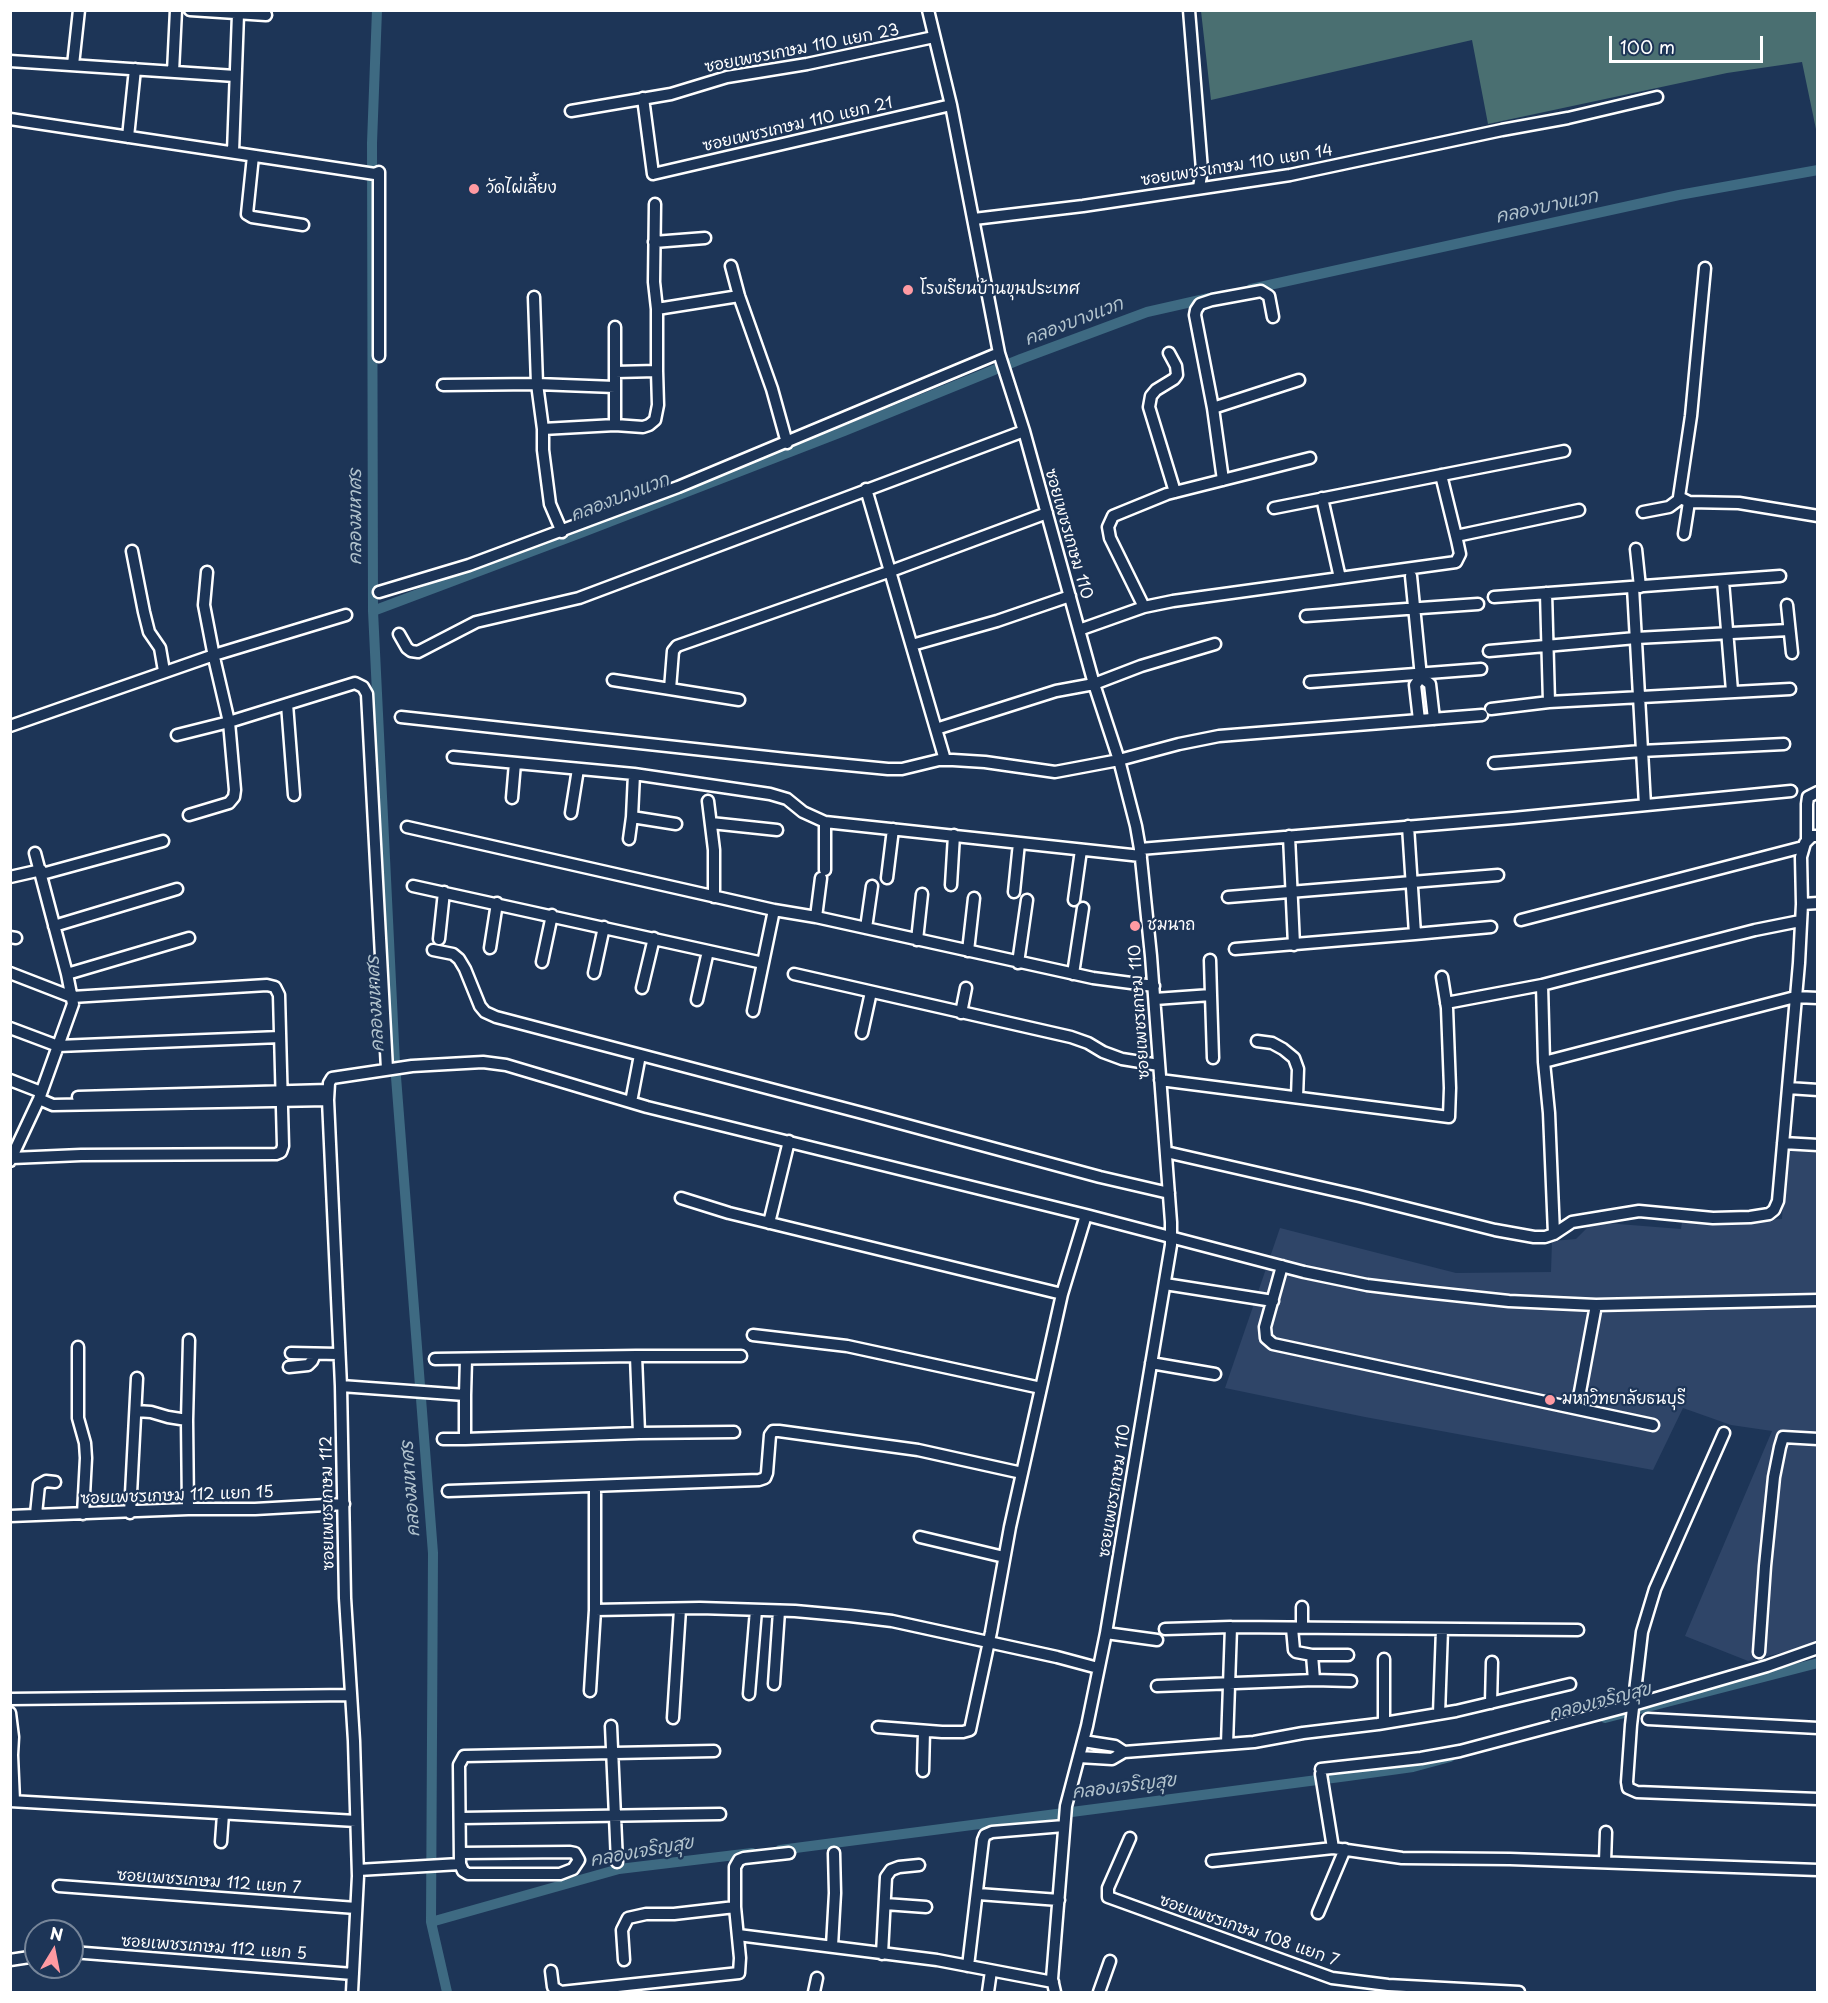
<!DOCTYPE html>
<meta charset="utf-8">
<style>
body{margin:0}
#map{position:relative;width:1828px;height:2003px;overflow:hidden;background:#1d3557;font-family:"Playpen Sans",sans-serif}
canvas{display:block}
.frame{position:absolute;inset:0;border:12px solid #fff;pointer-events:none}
.north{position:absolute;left:24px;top:1919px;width:60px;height:60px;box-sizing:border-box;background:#1d3557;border:2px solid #77869a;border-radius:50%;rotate:10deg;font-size:16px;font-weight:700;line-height:24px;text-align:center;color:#fff}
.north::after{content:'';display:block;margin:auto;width:21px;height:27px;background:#ff9aa2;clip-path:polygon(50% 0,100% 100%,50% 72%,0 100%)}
.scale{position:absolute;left:1609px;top:36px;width:154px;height:27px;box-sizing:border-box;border:3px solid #fff;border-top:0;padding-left:8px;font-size:18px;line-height:21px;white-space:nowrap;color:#fff;-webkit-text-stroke:4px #1d3557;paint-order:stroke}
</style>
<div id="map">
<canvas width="1828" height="2003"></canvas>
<div class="frame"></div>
<div class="north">N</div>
<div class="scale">100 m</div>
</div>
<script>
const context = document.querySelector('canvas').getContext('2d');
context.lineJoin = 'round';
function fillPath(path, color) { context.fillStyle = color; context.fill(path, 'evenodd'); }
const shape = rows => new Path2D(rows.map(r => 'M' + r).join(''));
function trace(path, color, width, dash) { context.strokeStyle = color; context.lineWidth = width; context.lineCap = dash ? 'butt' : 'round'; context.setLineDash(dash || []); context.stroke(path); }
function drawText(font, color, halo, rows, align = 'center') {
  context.font = font + ' "Playpen Sans","Playpen Sans Thai",sans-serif'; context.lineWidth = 4.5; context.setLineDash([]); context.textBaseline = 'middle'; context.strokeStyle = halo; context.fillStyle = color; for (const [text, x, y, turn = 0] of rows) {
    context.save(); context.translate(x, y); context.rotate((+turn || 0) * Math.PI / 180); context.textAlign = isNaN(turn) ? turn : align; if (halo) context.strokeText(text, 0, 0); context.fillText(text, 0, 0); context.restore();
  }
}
fillPath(shape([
 [1786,1146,1817,1147,1817,1644,1748,1661,1685,1636,1772,1431,1731,1425,1683,1408,1653,1470,1365,1417,1225,1388,1280,1228,1456,1273,1551,1272,1552,1241,1576,1239,1593,1222,1681,1229,1682,1222,1782,1219]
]), '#2f4568');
fillPath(shape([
 [1201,11,1817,11,1817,134,1802,62,1727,73,1488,124,1472,40,1211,100]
]), '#4a6f71');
trace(shape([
 [377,10,372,143,373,611,395,1064,433,1553,431,1922,447,1992],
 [1251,289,1679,195,1818,170],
 [373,611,583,532,844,431,1021,359,1147,312,1209,298],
 [1605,1718,1818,1663],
 [780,1850,1348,1776,1413,1767,1450,1757],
 [431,1922,619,1869,752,1853]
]), '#3e6a82', 10);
const minor = shape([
 [190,10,266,15],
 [928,10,951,105,999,353,1024,431,1094,684,1119,760,1136,826,1140,849,1151,956,1171,1222,1171,1245,1106,1633,1087,1726,1066,1806,1052,1979,1055,1992],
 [1189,10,1202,170,1199,187],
 [10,61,235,76],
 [73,65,79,10],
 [173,72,176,10],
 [643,98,653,174,951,105],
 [571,111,671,94,727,77,807,64,934,37],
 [10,119,375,174,379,172,379,356],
 [128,137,135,69],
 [233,152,238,14],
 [253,156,247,214,252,217,303,225],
 [974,219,1083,206,1290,175,1502,130,1568,118,1657,97],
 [654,242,705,238],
 [731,266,739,296,772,389,787,443],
 [1705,268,1691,416,1679,497,1689,502,1739,503,1818,516],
 [534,297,537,384,543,429,543,450,550,504,562,532],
 [657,309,739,296],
 [615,327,615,425],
 [1169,353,1176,366,1177,375,1174,379,1156,390,1151,396,1149,407,1175,492],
 [615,372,657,371,657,309,654,282,655,204],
 [443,385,537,384,615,387],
 [1213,408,1299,380],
 [543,429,615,425,643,427,649,425,655,420,658,405,657,371],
 [1223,480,1213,408,1195,315,1196,310,1200,304,1212,300,1261,291,1269,296,1273,317],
 [866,489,945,760],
 [1322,498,1340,578],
 [1274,508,1564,451],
 [1643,512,1669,507,1681,498],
 [1684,534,1689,502],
 [1456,536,1579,510],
 [1636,549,1640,587],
 [132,551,144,612,149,632,160,648,164,671],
 [1411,576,1421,677],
 [1723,581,1732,691],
 [1633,587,1645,805],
 [379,592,469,565,678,487,999,353],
 [1546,593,1549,702],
 [1494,597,1780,576],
 [1787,605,1792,653],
 [1144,607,1110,538,1108,527,1113,516,1167,494,1310,458],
 [1306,616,1478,604],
 [1079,630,1144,607,1173,601,1456,562,1460,554,1457,540,1441,475],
 [399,634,407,648,411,651,418,652,476,622,579,598,1024,431],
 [912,645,997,621,1070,596],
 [1489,651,1636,638,1789,630],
 [613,680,670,689,673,651,677,646,891,571,1047,513],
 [1310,682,1481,669],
 [670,689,739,700],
 [287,704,294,795],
 [1491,709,1549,702,1790,689],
 [401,717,786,759,888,769,902,769,939,760,953,760,985,762,1055,772,1119,760,1179,744,1219,736,1482,715],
 [1419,720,1415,685,1421,677,1430,684,1434,719],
 [10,726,214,655,346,615],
 [936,729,1056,691,1094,684,1141,666,1215,644],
 [177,735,229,722,355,683,363,687,367,694,387,1069],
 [453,757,634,774,770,794,787,799,803,812,825,822,1141,856],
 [1494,763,1641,751,1784,744],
 [512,798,515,763],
 [708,801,714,850,714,897],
 [571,813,578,769],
 [189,815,229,803,234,797,235,790,229,722,215,662,204,605,207,572],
 [632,817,676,824],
 [825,822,825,870],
 [711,823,777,830],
 [1408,826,1415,934,1491,927],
 [407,827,774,910],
 [1289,836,1294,945],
 [629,839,632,817,634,774],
 [1807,839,1807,804,1808,797,1818,792],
 [1140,849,1513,818,1791,791],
 [42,874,163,841],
 [10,877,41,870],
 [887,878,893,829],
 [951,885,954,835],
 [413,886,763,963],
 [1014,892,1019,843],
 [1228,897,1498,875],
 [1074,900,1081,850],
 [1802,904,1818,903],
 [816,917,821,878],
 [1521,920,1803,847],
 [54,926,177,889],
 [866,928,872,886],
 [10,937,16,938],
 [439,939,444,892],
 [917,940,922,894],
 [490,948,497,903],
 [1235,949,1415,934],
 [433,950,453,954,459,959,465,969,480,1006,485,1012,496,1017,866,1114,1100,1177,1169,1193],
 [968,951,974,898],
 [542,962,552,915],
 [1018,963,1027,900],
 [10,973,72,997,267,985,275,987,279,995,283,1146,281,1152,276,1154,81,1155,12,1158],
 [594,973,604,927],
 [67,974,189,938],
 [794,974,1071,1037,1088,1043,1103,1052,1122,1059,1159,1065],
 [1073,974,1083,908],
 [1542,985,1544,1062,1549,1113,1554,1234],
 [642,988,654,938],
 [1211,995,1213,1058],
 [1155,999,1211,995,1210,960],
 [697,1000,708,951],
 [1446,1003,1542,985,1755,930,1800,921],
 [753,1011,774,910,816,917,1093,978,1154,986],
 [961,1013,966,988],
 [10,1028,58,1046,280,1037],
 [862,1033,871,992],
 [1257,1041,1272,1043,1283,1049,1294,1058,1298,1069,1297,1097],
 [1544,1062,1795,997,1818,998],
 [10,1080,41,1092],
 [1160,1080,1449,1117,1450,1088,1447,1008,1442,977],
 [1788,1088,1818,1090],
 [78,1097,328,1090],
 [39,1099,53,1105,328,1100],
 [631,1102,640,1055],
 [1783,1143,1818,1145],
 [1166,1152,1359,1196,1495,1230,1534,1237,1545,1237,1554,1234,1572,1222,1639,1211,1713,1218,1750,1217,1769,1214,1774,1210,1778,1201,1799,963,1802,904,1801,857,1805,843,1812,836,1818,836],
 [10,1161,39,1099,73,1004,67,974,35,853],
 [681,1198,729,1213,1062,1294],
 [769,1223,789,1141],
 [1282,1266,1265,1327,1266,1338,1273,1344,1653,1425],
 [1165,1284,1273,1301],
 [753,1335,847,1346,1041,1388],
 [78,1347,78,1418,85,1443,86,1458,83,1514],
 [291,1353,338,1354],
 [636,1356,741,1356],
 [1151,1363,1215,1374],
 [289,1367,308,1365,312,1361,315,1354],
 [341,1386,465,1395,465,1439,639,1433,636,1356,435,1359],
 [465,1395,466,1359],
 [1577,1408,1596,1305],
 [136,1411,151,1412,168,1417,187,1420],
 [639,1433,734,1432],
 [1724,1433,1655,1589,1642,1632,1631,1725,1627,1782,1628,1788,1637,1792,1818,1799],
 [443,1439,465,1439],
 [448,1491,759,1480,765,1478,767,1473,770,1435,773,1431,779,1431,918,1450,1022,1473],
 [188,1509,187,1420,189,1340],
 [130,1513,137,1378],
 [36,1514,39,1485,46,1481,55,1482],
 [10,1516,188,1509,255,1509,344,1504],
 [920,1537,1004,1557],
 [595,1610,700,1608,795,1611,850,1616,892,1621,1057,1657,1098,1668],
 [1302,1627,1302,1607],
 [1165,1629,1231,1627,1578,1630],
 [1106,1633,1157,1640],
 [1759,1652,1765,1566,1774,1477,1780,1447,1783,1437,1818,1439],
 [1312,1655,1348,1655],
 [1314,1680,1351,1681],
 [774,1684,779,1611],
 [1157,1686,1314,1680,1312,1655,1296,1652,1294,1650,1292,1628],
 [590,1691,595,1610,595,1486],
 [749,1694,756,1610],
 [10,1699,351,1695],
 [1491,1703,1492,1662],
 [10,1713,13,1737,12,1755,14,1801],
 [1439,1714,1442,1629],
 [673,1718,680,1609],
 [1648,1719,1818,1728],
 [1384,1723,1384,1659],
 [611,1726,617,1862],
 [878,1727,942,1732,963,1732,970,1730,991,1632,1010,1527,1062,1294,1086,1215,1304,1272,1367,1285,1425,1292,1509,1301,1596,1305,1818,1300],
 [1227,1744,1231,1627],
 [1124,1752,1254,1742,1303,1733,1378,1724,1456,1711,1570,1684],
 [1079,1757,1112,1759,1124,1752,1115,1746,1083,1741],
 [1321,1769,1421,1758,1460,1751,1633,1705,1767,1666,1818,1648],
 [923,1771,924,1731],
 [1321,1774,1333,1848],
 [10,1801,356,1821],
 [461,1818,720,1814],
 [1130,1838,1108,1888,1108,1897,1332,1978,1388,1985,1519,1992],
 [221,1842,223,1814],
 [1212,1861,1333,1848,1402,1858,1510,1859,1818,1870],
 [1605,1862,1606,1832],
 [460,1864,459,1765,464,1756,714,1751],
 [358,1870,460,1864,463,1871,468,1874,560,1874,573,1869,579,1860,575,1853,570,1852,460,1853],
 [59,1886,356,1908],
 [978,1894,1059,1900],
 [885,1904,926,1907],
 [735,1907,735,1867,739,1860,744,1858,789,1853],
 [1318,1913,1345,1849],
 [738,1935,937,1960,1053,1982],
 [832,1946,835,1893,834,1853],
 [72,1952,353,1974],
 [882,1954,886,1877,891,1870,899,1867,919,1865],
 [10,1960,36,1956],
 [968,1966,983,1840,985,1835,992,1832,1064,1826],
 [551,1971,553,1987,561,1992,739,1973,740,1958,735,1907,674,1914,646,1914,628,1918,622,1930,624,1960],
 [352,1992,358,1876,354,1741,345,1598,341,1386,328,1100,329,1083,332,1078,412,1066,483,1062,506,1065,647,1107,1086,1215],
 [814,1992,817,1978],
 [988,1992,991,1971],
 [1099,1992,1110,1961]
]);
trace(minor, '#fff', 15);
trace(minor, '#1d3557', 10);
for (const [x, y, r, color] of [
 [474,189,6,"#ff9aa2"],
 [908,290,6,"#ff9aa2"],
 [1135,926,6,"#ff9aa2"],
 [1550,1400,6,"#ff9aa2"]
]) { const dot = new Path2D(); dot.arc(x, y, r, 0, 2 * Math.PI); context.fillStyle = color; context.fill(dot); trace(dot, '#1d3557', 2); }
drawText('16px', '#fff', '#1d3557', [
 ["ซอยเพชรเกษม 110 แยก 23",802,49,-11],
 ["ซอยเพชรเกษม 110 แยก 21",798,125,-13],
 ["ซอยเพชรเกษม 110 แยก 14",1237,166,-9],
 ["ซอยเพชรเกษม 110",1068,534,74],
 ["ซอยเพชรเกษม 110",1140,1012,-94],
 ["ซอยเพชรเกษม 110",1115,1491,-81],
 ["ซอยเพชรเกษม 112 แยก 15",177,1496,-2],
 ["ซอยเพชรเกษม 112",328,1503,-91],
 ["ซอยเพชรเกษม 112 แยก 7",209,1882,4],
 ["ซอยเพชรเกษม 108 แยก 7",1249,1931,19],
 ["ซอยเพชรเกษม 112 แยก 5",214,1948,4]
]);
drawText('16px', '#fff', '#1d3557', [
 ["วัดไผ่เลี้ยง",486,189],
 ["โรงเรียนบ้านขุนประเทศ",920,290],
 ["ชมนาถ",1147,926],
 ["มหาวิทยาลัยธนบุรี",1562,1400]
], 'left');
drawText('italic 18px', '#b2c3cd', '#1d3557', [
 ["คลองบางแวก",1547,207,-12],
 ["คลองบางแวก",1074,322,-21],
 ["คลองบางแวก",620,498,-21],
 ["คลองมหาศร",356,517,-90],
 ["คลองมหาศร",376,1004,-93],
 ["คลองมหาศร",411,1489,-94],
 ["คลองเจริญสุข",1600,1702,-14],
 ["คลองเจริญสุข",1124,1787,-7],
 ["คลองเจริญสุข",642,1852,-10]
]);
</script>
